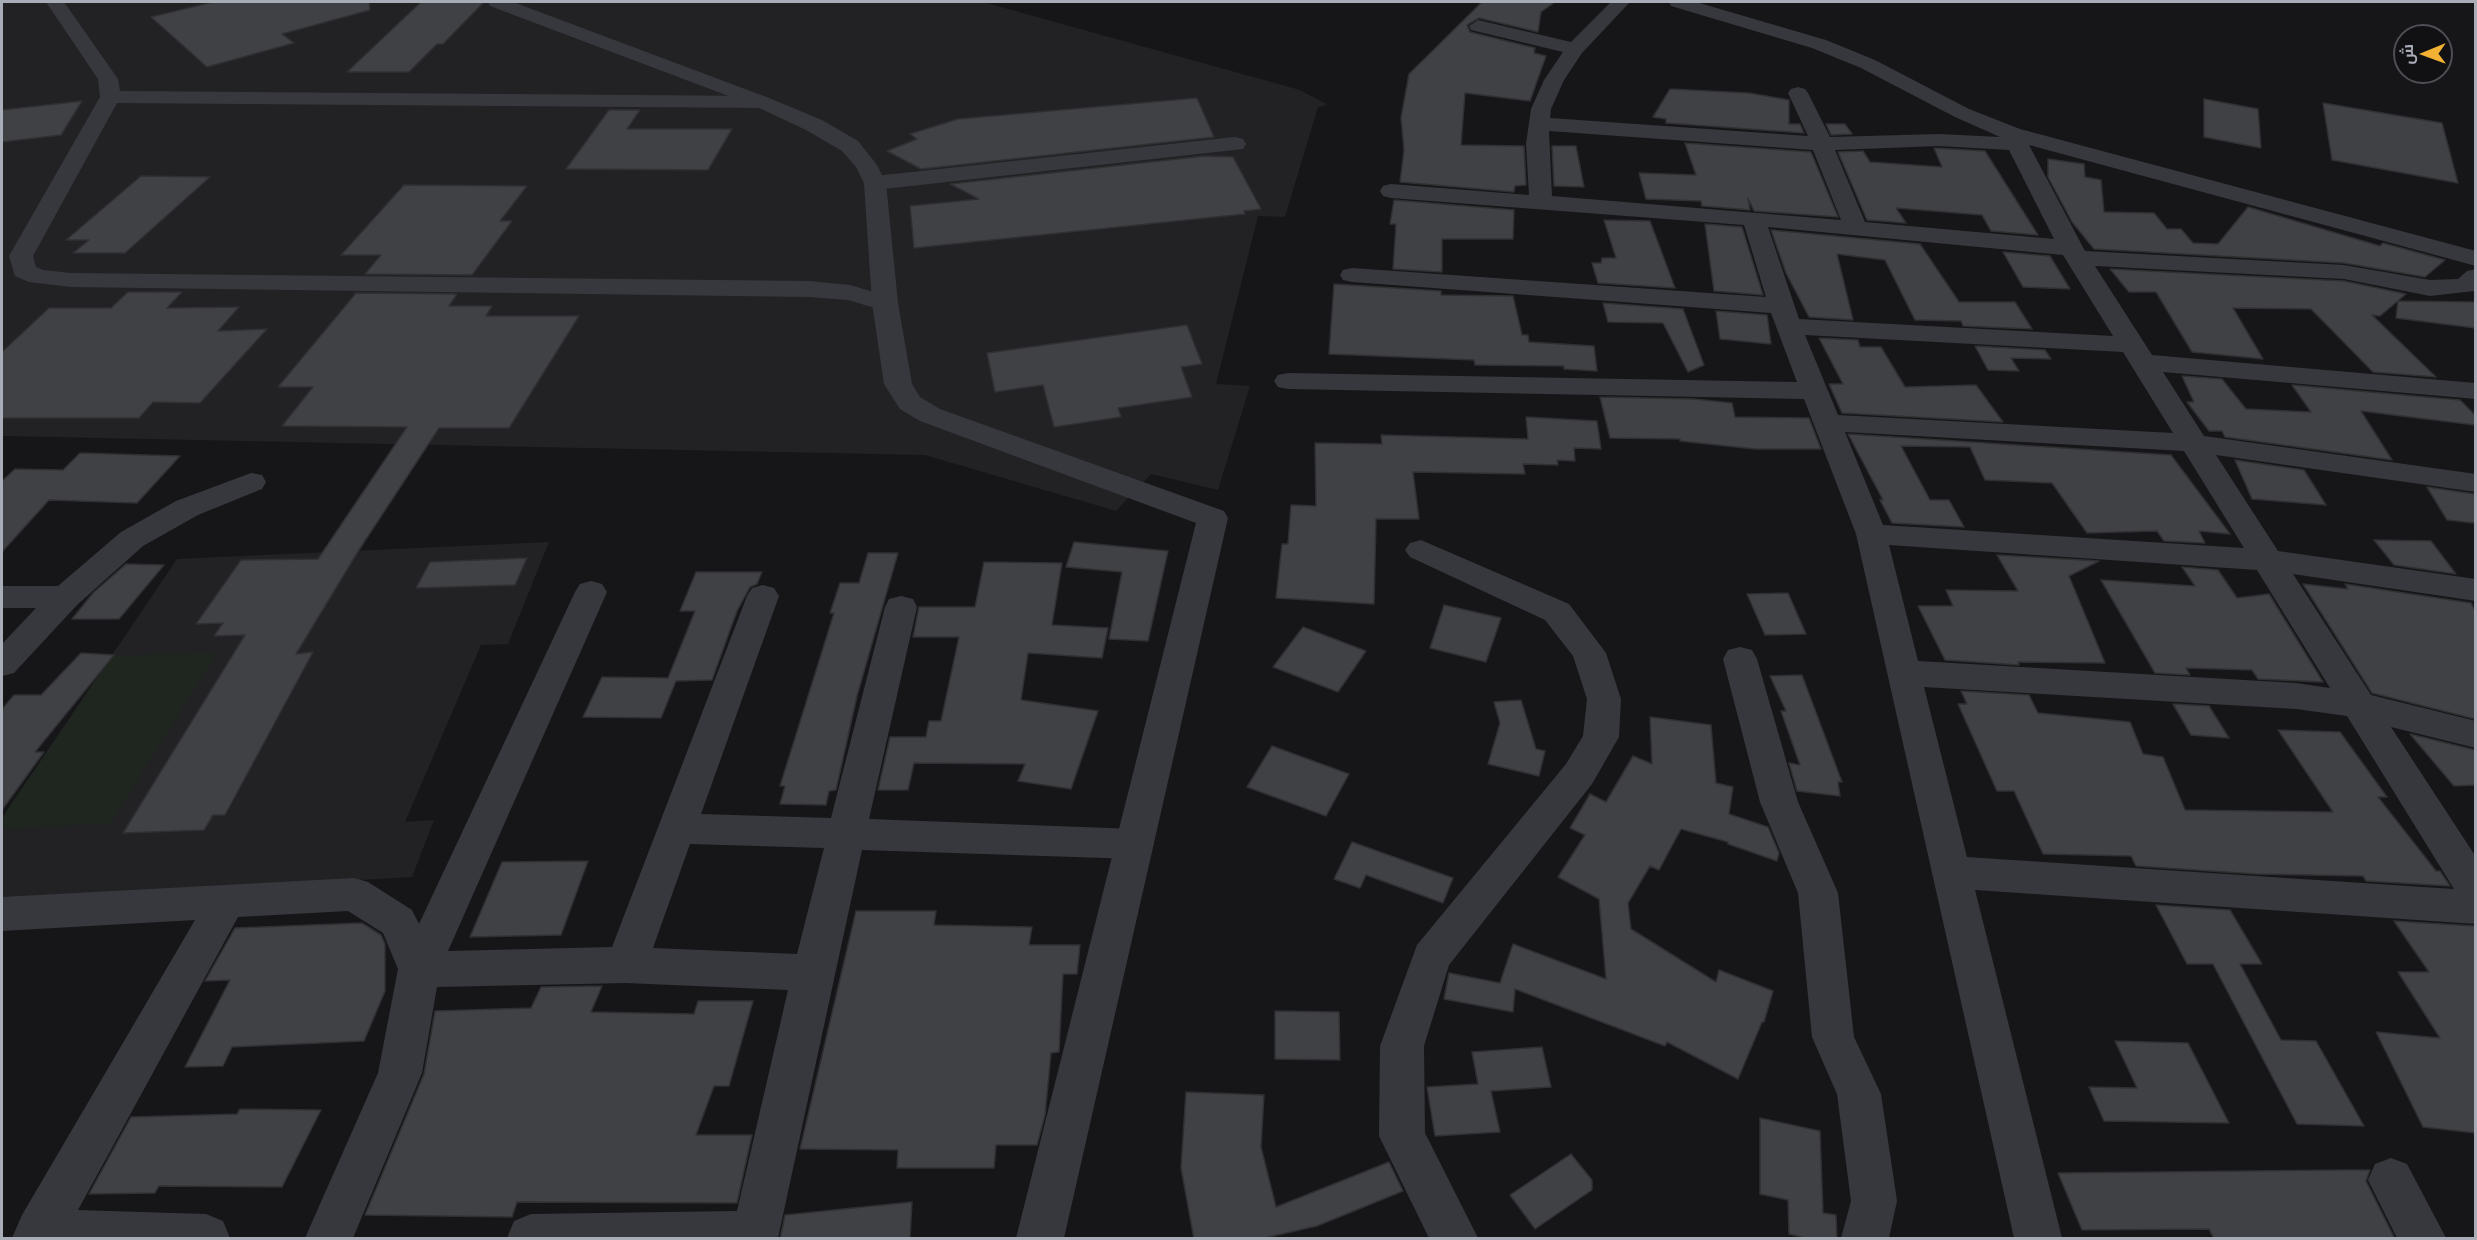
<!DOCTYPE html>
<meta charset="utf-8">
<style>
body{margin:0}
#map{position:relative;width:2477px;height:1240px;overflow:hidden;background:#161618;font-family:"Titillium Web",Cairo,sans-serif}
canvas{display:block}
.frame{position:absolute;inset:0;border:3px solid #a8adb8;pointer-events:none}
.north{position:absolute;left:2393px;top:24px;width:60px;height:60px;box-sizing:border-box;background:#111113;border:2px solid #4d4f55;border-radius:50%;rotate:269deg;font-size:16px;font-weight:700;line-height:24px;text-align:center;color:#a8adb8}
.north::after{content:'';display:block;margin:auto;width:21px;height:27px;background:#f2b134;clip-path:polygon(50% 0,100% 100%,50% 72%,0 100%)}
</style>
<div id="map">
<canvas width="2477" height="1240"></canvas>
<div class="frame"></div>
<div class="north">ش</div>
</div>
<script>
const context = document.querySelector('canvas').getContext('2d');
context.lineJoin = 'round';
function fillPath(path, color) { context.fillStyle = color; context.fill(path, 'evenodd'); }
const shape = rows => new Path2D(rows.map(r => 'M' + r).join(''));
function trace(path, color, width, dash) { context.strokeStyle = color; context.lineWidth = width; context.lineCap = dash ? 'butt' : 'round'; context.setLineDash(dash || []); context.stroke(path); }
fillPath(shape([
 [2,2,983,2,1300,90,1328,105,1318,107,1285,217,1258,216,1216,384,1250,386,1218,490,1151,474,1116,511,925,455,2,436],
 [549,542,508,644,481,645,405,822,434,820,412,877,2,900,2,818,177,559]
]), '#222225');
fillPath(shape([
 [217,652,111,823,2,829,2,818,112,656]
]), '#1e261f');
const building = shape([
 [213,2,369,2,370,10,282,34,294,43,207,67,151,17,213,2],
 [421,2,484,2,443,44,437,44,409,72,347,72,421,2],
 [1482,2,1555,2,1541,12,1538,32,1479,18,1467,25,1470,32,1535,48,1534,53,1546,56,1530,101,1465,93,1461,145,1524,146,1526,185,1515,186,1514,192,1400,182,1404,150,1401,118,1409,74,1482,2],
 [1670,89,1749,93,1789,100,1789,124,1800,124,1804,133,1666,123,1666,119,1653,117,1670,89],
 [1197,98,1214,137,921,169,887,151,917,139,910,134,958,119,1197,98],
 [2204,99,2258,109,2261,148,2204,137,2204,99],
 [82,101,61,135,2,142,2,110,82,101],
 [2323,103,2442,123,2458,183,2332,160,2323,103],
 [609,110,640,110,627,129,732,129,708,170,566,169,609,110],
 [1826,124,1845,124,1852,134,1831,135,1826,124],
 [1685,143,1811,152,1838,217,1754,211,1748,198,1750,210,1702,206,1701,201,1646,199,1639,173,1696,175,1685,143],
 [1552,146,1576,146,1584,187,1554,186,1552,146],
 [1934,148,1985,151,2038,235,1991,231,1982,215,1896,208,1906,223,1867,220,1838,152,1863,151,1870,162,1942,167,1934,148],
 [1205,156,1233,157,1261,209,1244,211,1245,214,914,248,910,206,979,199,950,184,1205,156],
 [2048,159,2084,164,2085,177,2101,180,2104,212,2154,213,2167,229,2181,229,2193,243,2218,244,2248,207,2380,246,2383,243,2445,260,2425,277,2344,263,2094,249,2072,222,2048,177,2048,159],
 [141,176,210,177,125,253,73,253,89,240,66,240,141,176],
 [404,185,527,186,500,221,512,221,472,275,365,274,381,255,341,255,404,185],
 [1394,200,1514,210,1513,239,1442,239,1442,272,1393,269,1396,224,1390,224,1394,200],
 [1604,220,1650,221,1675,288,1598,283,1592,263,1601,263,1602,258,1616,258,1604,220],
 [1705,224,1742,227,1763,295,1714,291,1705,224],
 [1771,230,1920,244,1959,302,2015,302,2032,329,1963,326,1961,321,1915,320,1885,260,1837,254,1853,320,1809,317,1786,273,1771,230],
 [2003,252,2050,256,2070,289,2023,287,2003,252],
 [2110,269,2344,281,2406,294,2380,316,2372,315,2436,377,2373,372,2311,309,2233,308,2263,359,2192,352,2156,292,2129,292,2110,269],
 [1334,284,1441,291,1441,295,1513,296,1522,335,1528,335,1529,342,1594,346,1597,371,1564,369,1564,366,1475,365,1474,360,1329,354,1334,284],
 [128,292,182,292,167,308,239,307,218,331,267,329,200,403,153,402,139,418,2,418,2,352,49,308,111,308,128,292],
 [356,293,457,294,449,306,492,306,486,316,579,316,509,428,439,428,359,550,296,654,313,652,225,815,213,815,204,830,123,833,245,635,214,636,223,623,196,624,241,560,318,559,407,427,282,426,313,387,278,387,356,293],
 [2398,301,2475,302,2475,328,2396,318,2398,301],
 [1603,303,1683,309,1704,365,1688,372,1663,323,1608,322,1603,303],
 [1716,311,1767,315,1771,344,1720,339,1716,311],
 [1187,325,1202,364,1181,367,1192,397,1118,408,1121,417,1054,427,1043,385,995,392,987,353,1187,325],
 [1819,338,1858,340,1860,347,1881,347,1905,387,1976,385,2003,422,1842,413,1829,384,1843,384,1819,338],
 [1975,346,2045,350,2051,359,2011,358,2019,371,1988,370,1975,346],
 [2182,376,2222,379,2246,409,2311,412,2292,385,2460,400,2475,415,2475,425,2361,411,2392,460,2225,437,2222,431,2209,431,2187,402,2194,402,2182,376],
 [1600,397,1694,399,1732,403,1735,417,1809,418,1821,449,1755,449,1680,441,1680,439,1610,438,1600,397],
 [1526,417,1597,421,1601,449,1574,448,1575,461,1557,460,1558,465,1523,464,1525,474,1413,472,1419,519,1376,519,1374,604,1276,598,1282,544,1288,544,1291,505,1316,506,1315,443,1382,444,1381,435,1528,439,1526,417],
 [1848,434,2171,455,2230,534,2199,531,2205,543,2164,541,2157,531,2087,533,2052,483,1985,480,1970,447,1901,446,1930,500,1949,500,1964,527,1892,523,1880,500,1883,500,1848,434],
 [80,453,180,456,137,503,49,500,2,552,2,481,15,469,63,470,80,453],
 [2235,460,2304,470,2326,505,2252,499,2235,460],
 [2427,487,2475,494,2475,523,2447,520,2427,487],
 [2374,540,2431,541,2456,574,2394,565,2374,540],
 [1074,542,1168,551,1148,641,1109,639,1122,572,1066,567,1074,542],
 [868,553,898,553,857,696,836,790,829,791,826,805,780,804,785,786,780,786,834,613,830,613,840,583,859,583,868,553],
 [1997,555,2099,561,2069,576,2105,663,2018,662,2019,665,1945,660,1918,606,1953,606,1946,590,2018,591,1997,555],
 [527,558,515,585,416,588,430,562,527,558],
 [984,562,1062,563,1052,625,1108,628,1102,658,1028,653,1021,700,1098,711,1071,789,1018,781,1025,764,914,763,908,790,878,790,890,737,926,737,929,721,941,721,959,637,913,637,919,607,975,607,984,562],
 [126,564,164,565,119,619,72,619,93,593,126,564],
 [2182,567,2218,570,2237,598,2269,594,2323,682,2258,679,2252,670,2186,668,2190,675,2155,673,2101,580,2195,586,2182,567],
 [696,572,762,572,757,584,750,587,737,611,712,680,676,681,661,718,583,717,602,677,668,678,695,611,680,611,696,572],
 [2303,584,2348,589,2345,584,2471,603,2475,611,2475,719,2372,693,2303,584],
 [1788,593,1806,634,1765,635,1747,594,1788,593],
 [1444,605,1501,618,1486,662,1430,648,1444,605],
 [1303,627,1366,651,1338,692,1273,667,1303,627],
 [81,653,114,655,35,752,44,752,2,810,2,709,14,695,41,695,81,653],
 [1802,675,1842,782,1838,782,1840,796,1797,791,1789,763,1800,765,1781,711,1786,711,1770,676,1802,675],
 [1961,691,2029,695,2038,713,2130,722,2143,754,2163,757,2185,810,2333,812,2278,730,2340,732,2387,797,2378,797,2436,871,2440,871,2450,886,2366,881,2363,876,2256,874,2136,866,2131,856,2043,854,2014,791,1997,791,1958,704,1967,704,1961,691],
 [1521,700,1536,749,1545,751,1539,776,1488,764,1500,723,1494,702,1521,700],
 [2173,704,2209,706,2229,738,2191,735,2173,704],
 [1650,717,1711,725,1716,783,1733,787,1729,814,1768,827,1779,853,1777,861,1728,844,1728,842,1681,829,1659,870,1650,866,1628,903,1631,929,1716,982,1719,970,1773,991,1764,1022,1762,1022,1738,1079,1667,1042,1665,1046,1515,989,1513,1012,1444,999,1449,973,1500,983,1513,944,1606,979,1599,899,1558,877,1585,835,1570,828,1590,794,1606,802,1633,756,1652,764,1650,717],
 [2410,734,2475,750,2475,785,2454,786,2410,734],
 [1272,746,1349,774,1326,816,1247,787,1272,746],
 [1352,842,1453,878,1443,903,1366,875,1360,888,1334,879,1352,842],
 [588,861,561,935,470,937,502,862,588,861],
 [2156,905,2230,910,2262,964,2240,964,2281,1040,2316,1041,2364,1126,2297,1124,2213,964,2187,964,2156,905],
 [856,911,936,911,934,925,1032,927,1029,945,1080,945,1077,974,1063,974,1059,1052,1051,1053,1045,1115,1037,1145,996,1145,994,1168,897,1168,898,1150,800,1149,856,911],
 [2394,921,2475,926,2475,1133,2423,1127,2376,1032,2440,1038,2398,972,2429,972,2394,921],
 [362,923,381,935,385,944,385,991,364,1041,232,1047,223,1066,185,1067,230,980,205,981,235,928,362,923],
 [602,986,591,1012,694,1014,698,1001,753,1001,729,1086,714,1086,696,1135,752,1135,737,1203,517,1202,512,1217,365,1215,424,1074,435,1011,531,1008,541,987,602,986],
 [1275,1011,1339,1012,1340,1060,1275,1059,1275,1011],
 [2115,1041,2188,1043,2229,1123,2104,1121,2089,1087,2137,1088,2115,1041],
 [1542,1047,1551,1087,1491,1091,1500,1132,1435,1136,1427,1087,1478,1084,1472,1052,1542,1047],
 [1186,1092,1264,1095,1261,1147,1276,1207,1389,1162,1403,1191,1317,1226,1260,1239,1194,1239,1181,1168,1186,1092],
 [240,1109,321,1110,282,1187,159,1186,155,1193,89,1194,131,1117,237,1114,240,1109],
 [1760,1118,1820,1131,1823,1213,1836,1215,1837,1239,1809,1239,1789,1234,1788,1200,1760,1194,1760,1118],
 [1571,1154,1592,1180,1592,1190,1535,1229,1510,1195,1571,1154],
 [2341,1170,2370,1170,2366,1181,2395,1239,2214,1239,2209,1229,2082,1230,2058,1173,2341,1170],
 [912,1202,910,1239,780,1239,785,1215,912,1202]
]);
fillPath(building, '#404145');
trace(building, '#303034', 1.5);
fillPath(shape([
 [46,2,64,2,118,79,120,91,762,96,769,98,772,102,769,106,762,108,117,103,33,256,36,267,43,270,71,273,809,281,850,285,894,298,898,303,894,308,885,311,848,300,809,297,71,287,29,282,15,276,9,256,100,97,98,79,46,2],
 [1611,2,1630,2,1582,53,1564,80,1551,109,1550,118,1808,136,1788,93,1791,89,1798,87,1805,89,1808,93,1830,137,1939,134,2000,137,1955,117,1861,68,1812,48,1671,6,1669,2,1696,2,1826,40,1875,60,1969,109,2020,129,2476,251,2476,266,2029,145,2085,251,2344,265,2430,280,2458,279,2467,271,2476,269,2474,291,2430,296,2344,279,2095,266,2152,355,2476,383,2476,399,2163,372,2204,436,2476,474,2476,492,2216,455,2278,551,2476,579,2476,601,2293,574,2371,695,2476,721,2476,748,2391,727,2476,857,2476,924,1975,890,2062,1238,2014,1238,1856,534,1804,399,1288,389,1278,387,1274,381,1278,375,1288,373,1797,382,1771,313,1352,282,1343,280,1340,275,1343,270,1352,268,1766,297,1744,225,1391,198,1383,196,1380,191,1383,186,1391,184,1529,195,1526,144,1531,109,1544,80,1563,52,1471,30,1469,26,1478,20,1571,42,1611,2],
 [1549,131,1813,150,1841,220,1552,196,1549,131],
 [1939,146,2009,150,2054,239,1865,222,1835,150,1939,146],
 [1768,227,2063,255,2113,336,1799,319,1768,227],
 [1805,335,2123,352,2173,433,1838,415,1805,335],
 [1845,432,2184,451,2244,548,1883,525,1845,432],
 [1889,545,2257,570,2330,688,2296,683,1918,661,1889,545],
 [1924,687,2296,709,2347,716,2454,889,1967,857,1924,687],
 [1235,137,1243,139,1246,144,1243,149,875,190,867,188,864,183,867,178,875,176,1235,137],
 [251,473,262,475,266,482,262,489,198,515,143,546,77,605,14,673,2,676,2,644,36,608,2,608,2,586,58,586,121,532,176,501,251,473],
 [1421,540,1569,604,1606,653,1621,699,1619,737,1592,784,1449,965,1424,1046,1425,1133,1478,1238,1429,1238,1379,1136,1380,1046,1417,945,1566,764,1583,736,1587,699,1573,656,1545,620,1410,557,1405,550,1410,543,1421,540],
 [591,581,602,584,607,592,448,951,612,947,747,596,752,588,763,585,774,588,779,596,701,814,831,818,885,607,889,599,901,596,913,599,917,607,869,819,1135,829,1149,833,1154,844,1149,855,1135,859,862,850,778,1238,507,1238,514,1221,531,1214,737,1211,788,990,626,983,437,987,422,1073,353,1238,305,1238,378,1073,398,969,383,933,348,911,238,917,78,1210,206,1214,223,1221,230,1238,12,1238,22,1215,195,920,2,931,2,897,354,878,368,882,412,910,419,924,575,592,580,584,591,581],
 [690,844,824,848,797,954,653,948,690,844],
 [1740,647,1752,650,1757,659,1798,802,1838,893,1854,1037,1881,1094,1897,1201,1889,1238,1841,1238,1851,1201,1837,1094,1812,1037,1798,893,1760,802,1723,659,1728,650,1740,647],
 [2391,1158,2407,1164,2446,1238,2397,1238,2368,1180,2375,1164,2391,1158]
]), '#37383d');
fillPath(shape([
 [488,2,513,2,769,98,822,120,858,141,877,165,886,183,898,303,912,384,920,397,940,409,1224,511,1228,518,1064,1238,1016,1238,1196,523,920,421,900,409,884,384,872,303,864,183,856,167,842,151,806,130,755,106,490,6,488,2]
]), '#37383d');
</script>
